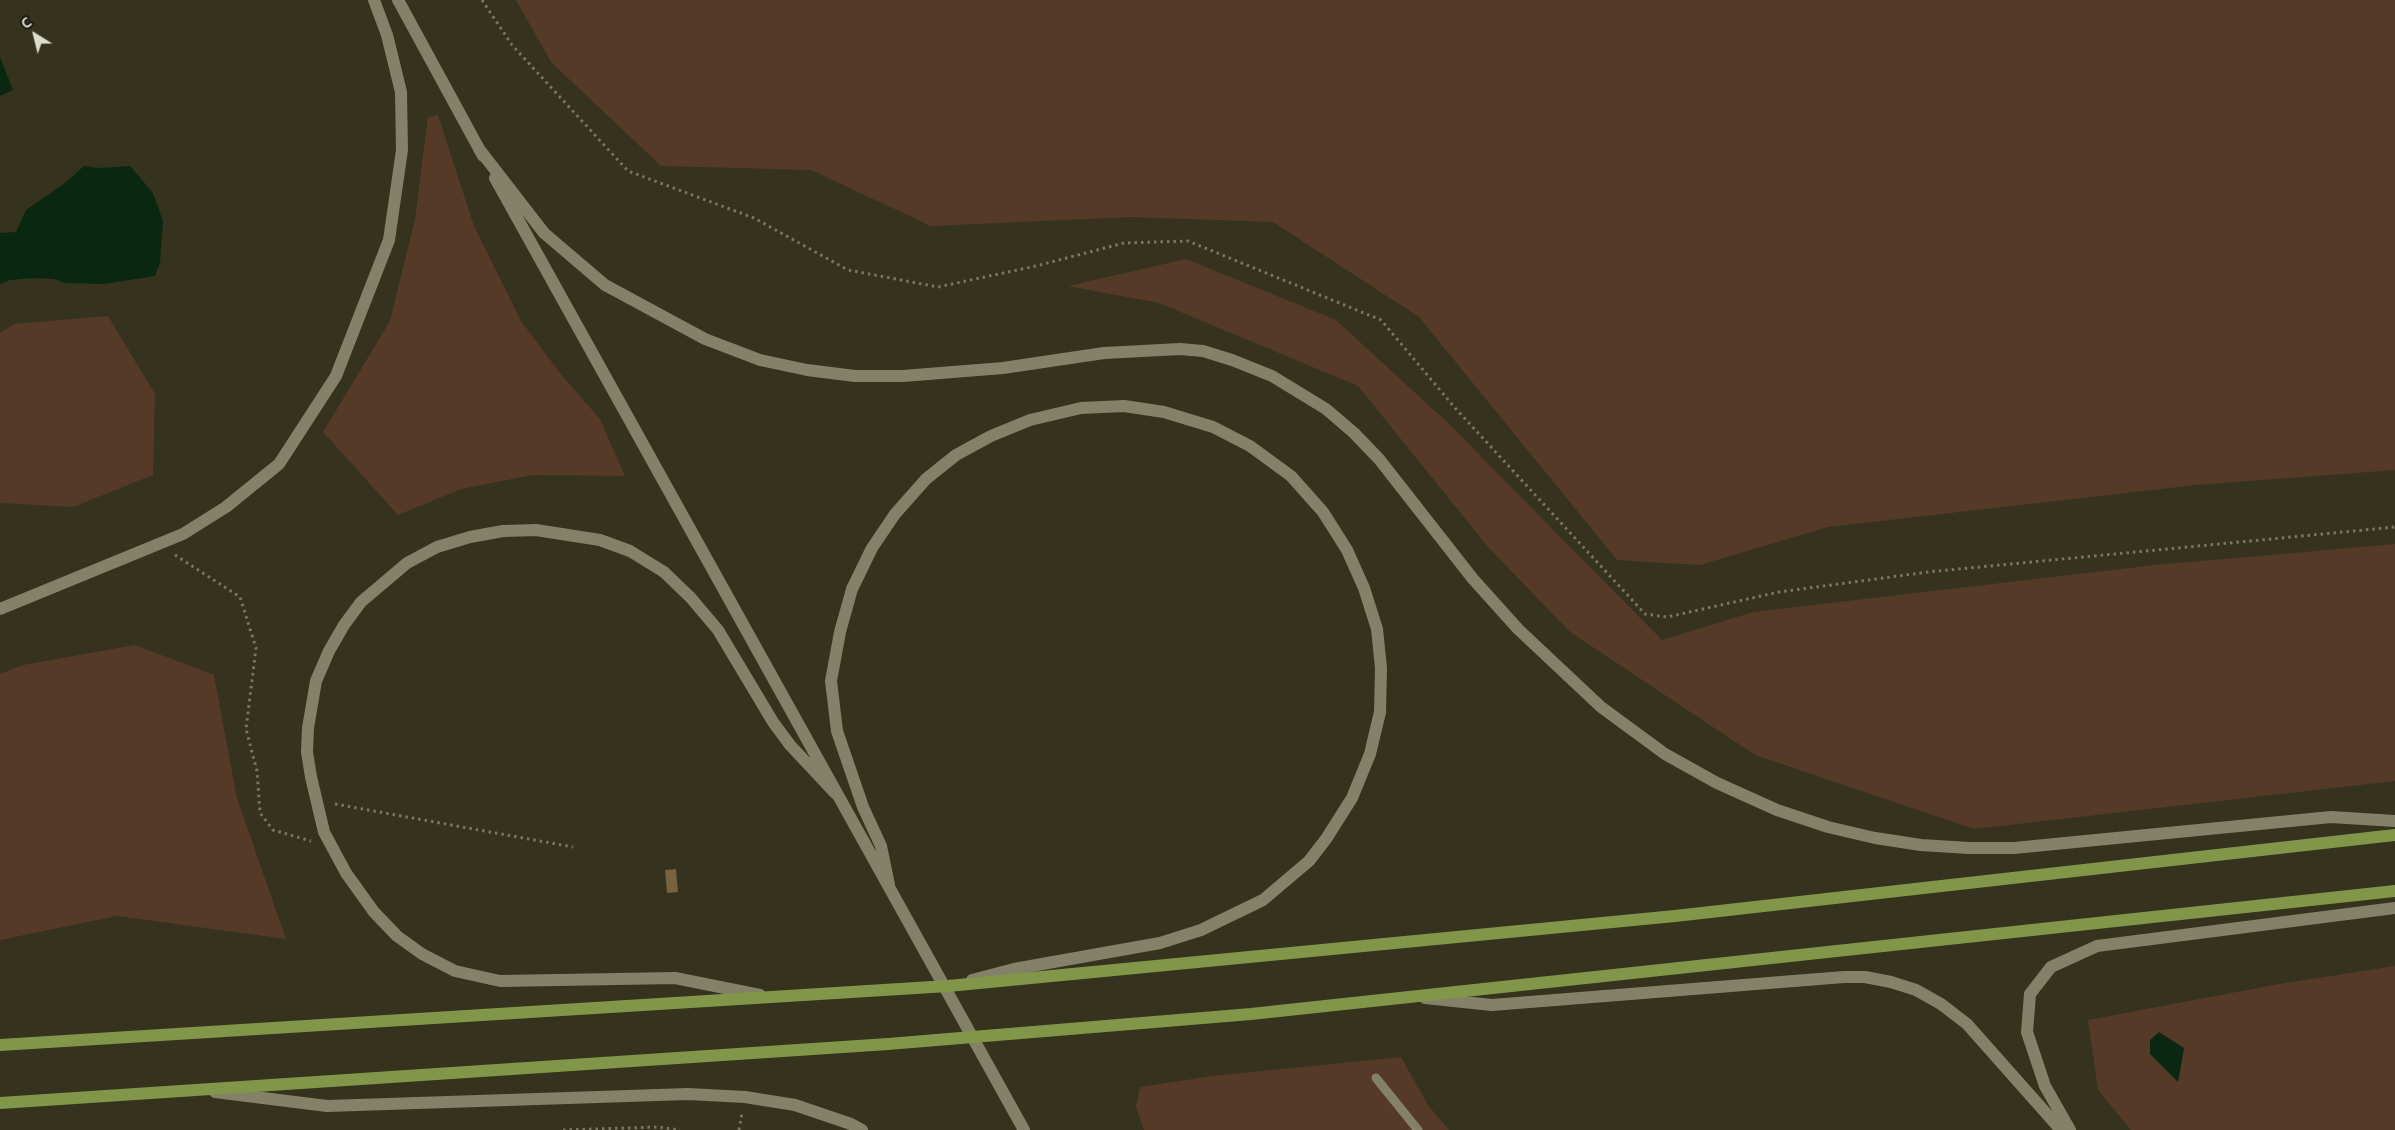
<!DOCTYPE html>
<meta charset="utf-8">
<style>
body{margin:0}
#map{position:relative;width:2395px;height:1130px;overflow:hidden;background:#35321d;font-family:Ubuntu,sans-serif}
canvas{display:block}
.north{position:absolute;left:10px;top:10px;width:50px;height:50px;-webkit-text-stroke:4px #1b1a10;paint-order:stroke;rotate:324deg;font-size:14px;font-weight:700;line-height:20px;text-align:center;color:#dedccf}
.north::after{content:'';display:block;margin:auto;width:18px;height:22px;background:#dedccf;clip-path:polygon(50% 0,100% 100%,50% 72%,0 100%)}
</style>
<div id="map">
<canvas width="2395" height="1130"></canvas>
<div class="north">С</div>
</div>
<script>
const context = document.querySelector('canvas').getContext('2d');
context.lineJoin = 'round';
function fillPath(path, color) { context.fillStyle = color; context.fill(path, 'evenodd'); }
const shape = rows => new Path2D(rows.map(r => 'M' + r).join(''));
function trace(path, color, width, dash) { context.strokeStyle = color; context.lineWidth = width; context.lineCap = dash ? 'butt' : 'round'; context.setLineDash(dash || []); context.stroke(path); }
fillPath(shape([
 [516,0,2395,0,2395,470,2196,485,1828,527,1700,565,1617,560,1419,317,1273,222,1132,217,931,226,811,170,661,166,551,62],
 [438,115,474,226,521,321,563,377,600,419,625,476,533,475,461,489,398,515,323,432,390,321,415,219,428,117],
 [1186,259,1336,320,1448,423,1662,640,1753,612,2155,565,2395,544,2395,781,1974,829,1755,755,1570,632,1488,547,1358,386,1159,303,1068,286],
 [108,316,155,394,153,475,73,507,0,503,0,333,14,324],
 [135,645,214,675,237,798,286,939,117,916,0,940,0,674,23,665],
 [2395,966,2395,1130,2131,1130,2098,1090,2088,1020,2279,984],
 [1401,1057,1428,1105,1449,1130,1144,1130,1136,1107,1140,1087,1212,1076]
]), '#553a28');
fillPath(shape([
 [0,57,13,90,0,96],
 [84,166,98,168,130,166,153,193,163,221,160,263,155,276,104,284,66,283,54,279,33,278,10,280,0,284,0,233,16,232,26,210,65,183],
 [2159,1032,2184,1048,2178,1082,2150,1054,2150,1040]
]), '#0a2811');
fillPath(shape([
 [676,869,678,892,667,893,665,870]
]), '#776241');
trace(shape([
 [482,0,512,45,628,171,754,218,848,270,938,287,1036,266,1124,243,1188,241,1381,320,1456,409,1645,614,1667,617,1779,592,1928,572,2395,527],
 [175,555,240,597,256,648,246,729,257,771,260,813,273,830,311,841],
 [335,804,573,847],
 [563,1130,658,1127,680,1130],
 [739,1130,742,1113]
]), '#797664', 3, [2.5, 4]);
trace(shape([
 [1376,1078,1418,1130]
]), '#848169', 9);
trace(shape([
 [398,0,483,156],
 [479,149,544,233,605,285,705,339,760,360,807,370,855,376,903,376,1003,368,1104,353,1180,349,1203,351,1232,360,1272,376,1326,409,1354,433,1379,459,1473,579,1518,629,1601,707,1665,754,1717,783,1777,810,1828,827,1875,838,1921,845,1969,848,2014,848,2331,817,2395,821],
 [495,178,1024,1130],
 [0,609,183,534,226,507,279,464,336,376,389,240,402,150,401,92,387,35,374,0],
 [889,885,881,846,863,807,837,731,831,681,840,632,852,589,872,548,895,514,926,479,956,455,991,436,1030,420,1081,408,1124,406,1164,412,1213,427,1250,446,1291,476,1323,512,1347,550,1364,588,1377,629,1381,668,1380,712,1370,754,1352,798,1326,839,1309,861,1263,900,1201,930,1160,943,1014,969,972,980],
 [760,995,675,978,500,981,455,971,422,954,397,936,374,912,346,873,324,832,311,777,307,752,308,728,316,681,329,651,344,625,361,602,407,563,437,547,470,537,503,531,536,530,600,540,630,551,664,572,691,598,718,630,773,722,790,745,835,793],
 [1425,998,1492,1005,1844,977,1865,977,1891,982,1916,990,1941,1004,1967,1024,2061,1130],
 [215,1092,327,1106,688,1094,745,1097,795,1105,851,1124,862,1130],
 [2070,1130,2045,1086,2027,1032,2030,994,2051,967,2097,946,2395,908]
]), '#848169', 12);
trace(shape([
 [0,1045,948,986,1675,916,2395,835],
 [0,1103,888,1044,1251,1014,2395,891]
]), '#82964a', 12);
</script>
